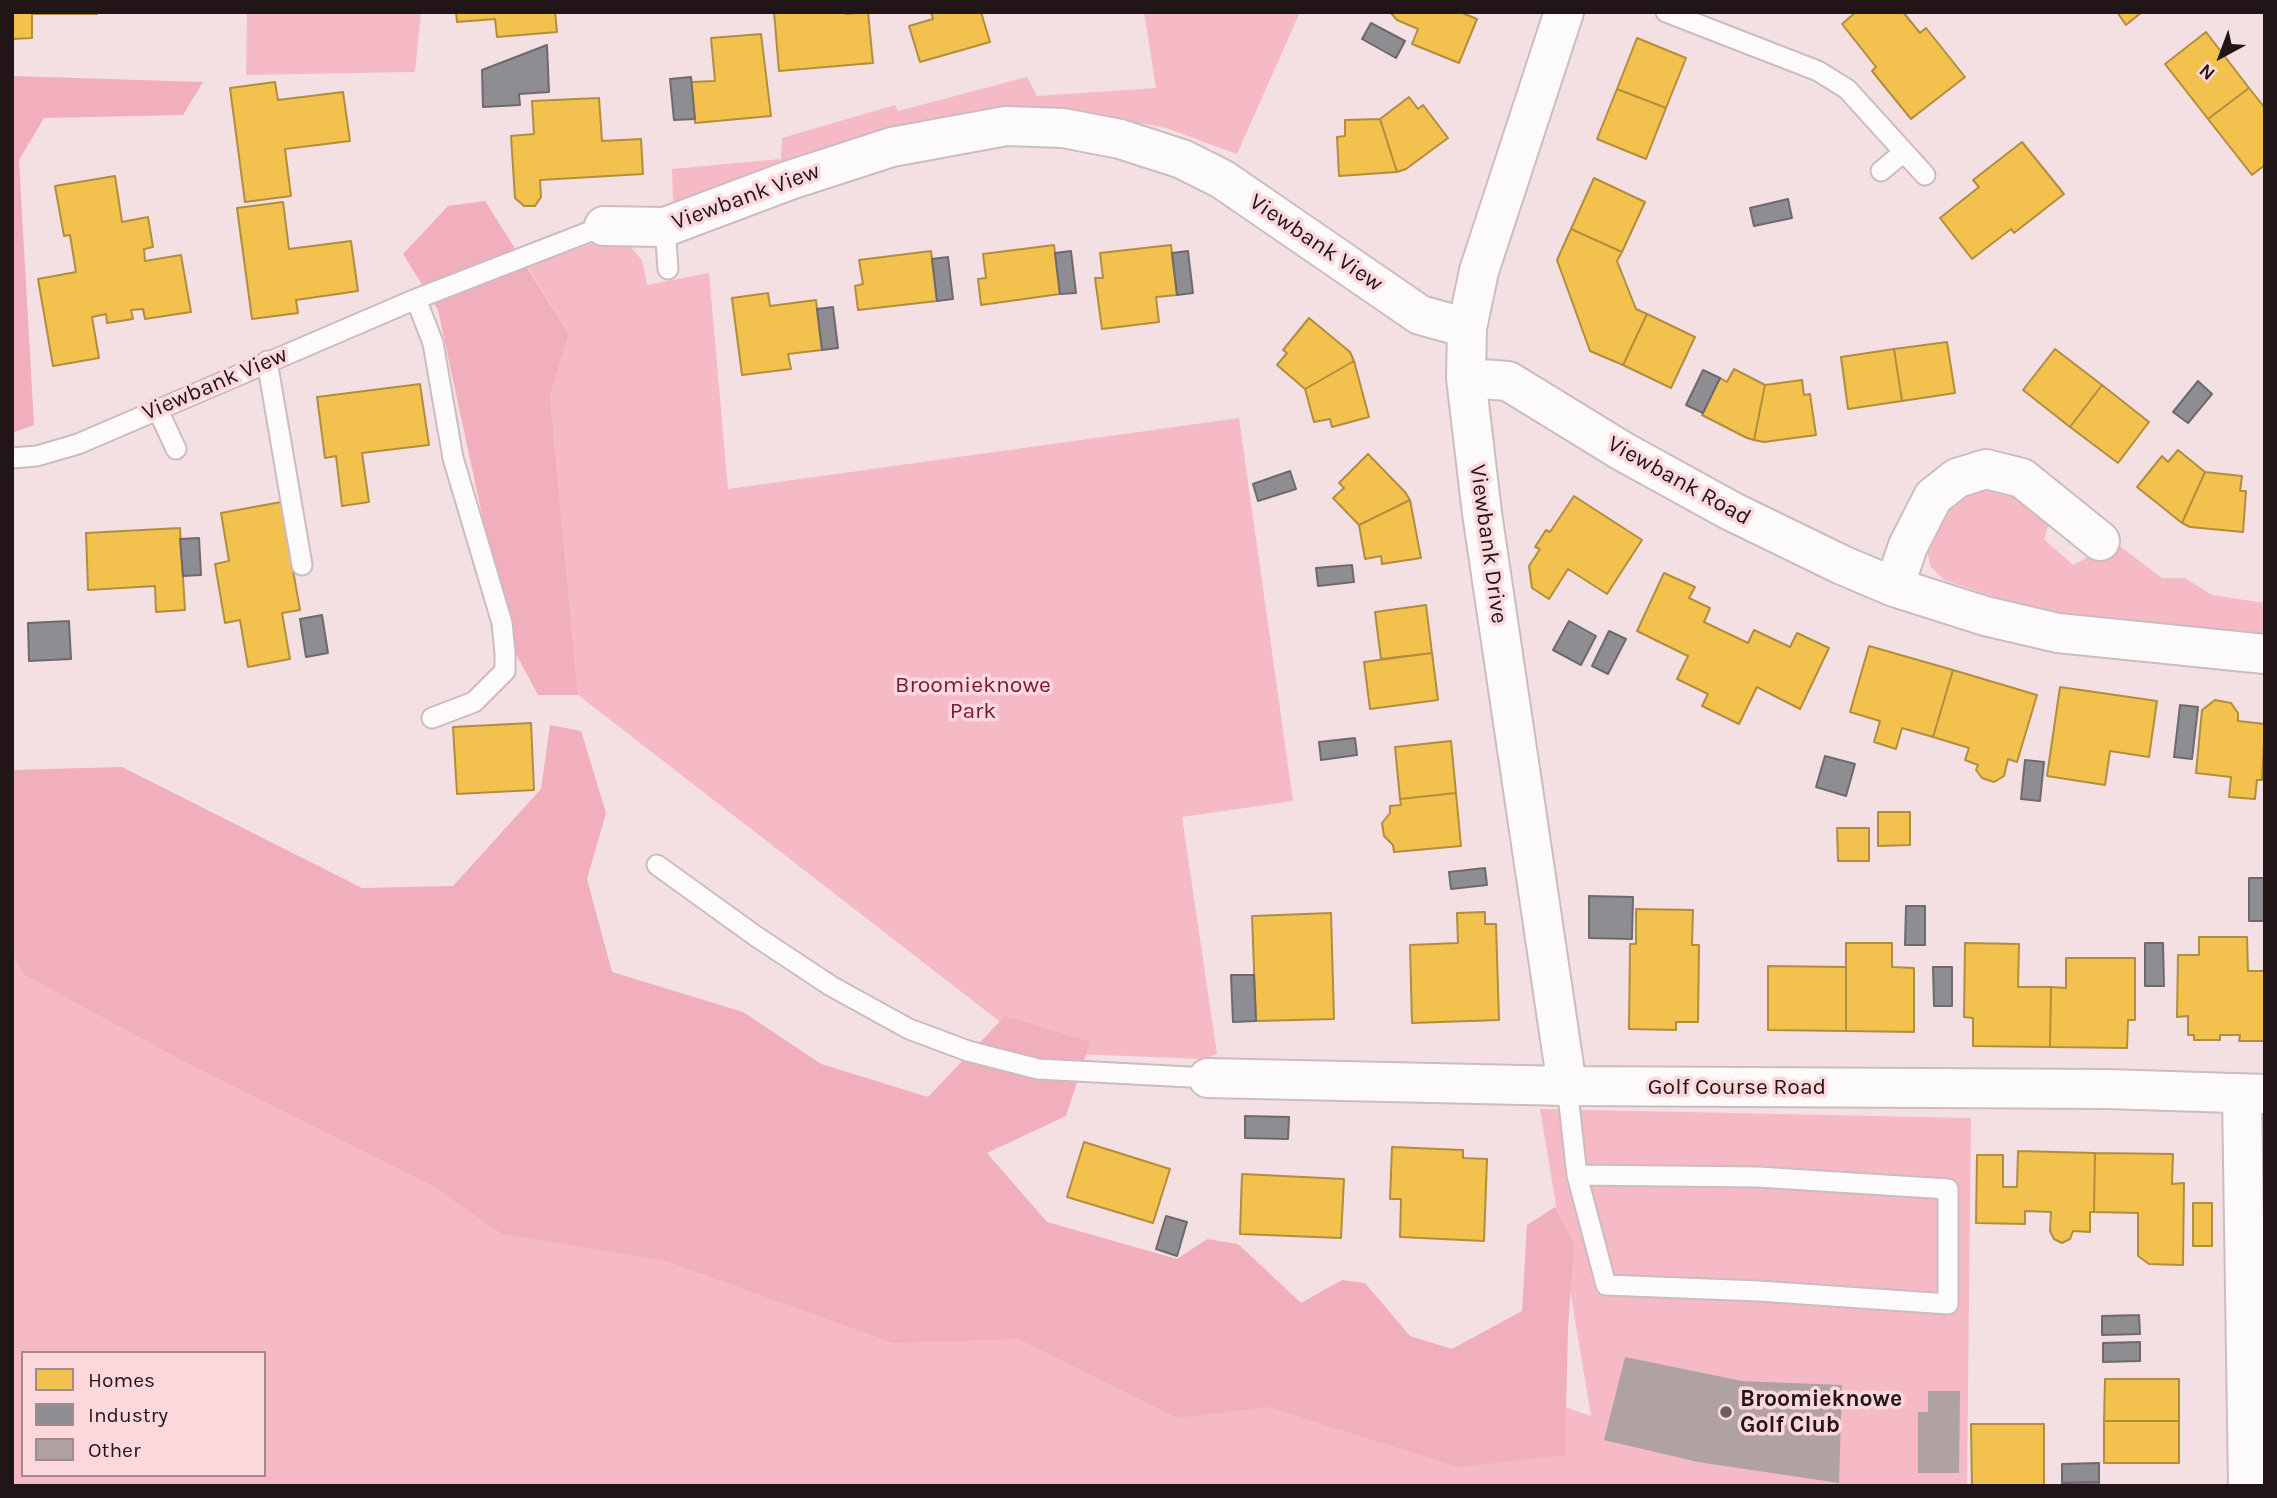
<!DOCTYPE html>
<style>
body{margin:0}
#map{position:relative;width:2277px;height:1498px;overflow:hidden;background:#f4e0e3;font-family:Karla,sans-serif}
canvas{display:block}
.frame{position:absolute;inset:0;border:14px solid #211517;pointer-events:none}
.legend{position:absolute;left:21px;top:1351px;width:245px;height:126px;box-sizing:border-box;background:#fcd8dd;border:2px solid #a48a8e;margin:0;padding:9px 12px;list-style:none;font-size:21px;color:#211517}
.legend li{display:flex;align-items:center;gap:14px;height:35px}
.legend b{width:35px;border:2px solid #a48a8e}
.north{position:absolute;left:2186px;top:21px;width:70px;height:70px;-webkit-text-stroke:5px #fcd8dd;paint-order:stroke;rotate:221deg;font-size:19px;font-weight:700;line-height:28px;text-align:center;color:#211517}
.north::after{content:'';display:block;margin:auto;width:24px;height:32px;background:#211517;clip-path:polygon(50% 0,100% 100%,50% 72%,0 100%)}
</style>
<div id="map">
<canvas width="2277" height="1498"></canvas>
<div class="frame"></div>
<ul class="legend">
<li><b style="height:19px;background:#f2c14e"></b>Homes</li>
<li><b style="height:19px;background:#8d8d92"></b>Industry</li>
<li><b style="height:19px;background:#b0a1a3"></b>Other</li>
</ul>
<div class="north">N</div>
</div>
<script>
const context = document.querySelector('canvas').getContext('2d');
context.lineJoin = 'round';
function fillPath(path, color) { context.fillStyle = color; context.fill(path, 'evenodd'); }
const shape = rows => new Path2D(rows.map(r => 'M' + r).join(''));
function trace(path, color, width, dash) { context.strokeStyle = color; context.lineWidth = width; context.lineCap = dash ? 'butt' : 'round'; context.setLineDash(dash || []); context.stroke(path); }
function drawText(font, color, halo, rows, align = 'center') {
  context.font = font + ' Karla,sans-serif'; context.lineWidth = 7; context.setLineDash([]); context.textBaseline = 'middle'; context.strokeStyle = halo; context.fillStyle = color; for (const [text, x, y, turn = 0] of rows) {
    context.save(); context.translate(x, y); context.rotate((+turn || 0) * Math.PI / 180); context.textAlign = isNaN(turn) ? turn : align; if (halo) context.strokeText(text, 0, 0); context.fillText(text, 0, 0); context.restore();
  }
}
fillPath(shape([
 [247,12,421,12,415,72,246,75],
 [1144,12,1300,12,1237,154,1163,127,1061,110,688,200,673,201,672,169,781,159,782,138,895,105,898,111,1027,77,1037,96,1156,88],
 [602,240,616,240,630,246,642,260,647,285,709,273,728,489,1239,418,1293,801,1182,817,1217,1054,1203,1059,1075,1054,1030,1045,578,695,550,396,569,334,527,266],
 [1989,480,2052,515,2044,539,2073,565,2094,554,2103,561,2121,547,2162,578,2185,578,2212,595,2265,603,2265,635,2060,614,2013,603,1944,580,1931,567,1926,549,1943,506],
 [12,797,1038,1226,1591,1416,1540,1109,1971,1118,1967,1486,12,1486],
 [23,1353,264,1353,264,1475,23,1475]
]), '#f5bac5');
fillPath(shape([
 [12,76,203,82,183,115,44,118,19,160,34,425,12,433],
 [485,201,569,334,550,396,578,695,538,695,509,641,438,310,403,254,448,206],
 [550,725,581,731,606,813,587,879,612,972,743,1012,821,1064,928,1097,1005,1016,1090,1042,1066,1116,987,1153,1047,1222,1177,1259,1207,1239,1238,1244,1301,1303,1342,1280,1365,1283,1410,1336,1452,1349,1522,1311,1527,1225,1555,1207,1574,1244,1568,1328,1565,1455,1458,1467,1269,1407,1178,1418,1018,1339,894,1343,663,1260,502,1234,430,1184,176,1057,25,975,12,953,12,770,122,767,362,888,453,886,541,789]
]), '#f1aebc');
const homes = shape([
 [12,12,97,12,97,14,32,14,32,38,12,39,12,12],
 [456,12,555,12,557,32,497,37,495,19,457,22,456,12],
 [774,12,846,12,846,14,868,12,873,63,779,71,774,12],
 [931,12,981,12,990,42,920,62,909,26,933,19,931,12],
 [1390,12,1460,12,1477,19,1459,63,1412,44,1418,29,1397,20,1390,12],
 [1856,12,1903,12,1920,33,1926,28,1965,77,1911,119,1872,71,1876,67,1842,24,1856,12],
 [2117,12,2142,12,2126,25,2117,12],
 [2206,32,2249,88,2208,119,2165,64,2206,32],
 [761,34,771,116,695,123,691,82,715,81,711,38,761,34],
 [1637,38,1686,58,1666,108,1617,89,1637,38],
 [275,82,278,100,343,92,350,141,285,149,291,196,245,202,230,88,275,82],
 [2249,88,2265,108,2265,165,2252,175,2208,119,2249,88],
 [1617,89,1666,108,1646,159,1597,139,1617,89],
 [1409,97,1418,109,1423,105,1448,138,1406,169,1397,172,1380,119,1409,97],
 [599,98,602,141,641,139,643,174,540,180,541,197,535,206,524,206,515,198,511,136,534,134,532,101,599,98],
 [1380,119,1397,172,1339,176,1337,137,1345,136,1345,120,1380,119],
 [2022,142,2064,194,2014,233,2011,229,1972,259,1940,218,1979,187,1973,180,2022,142],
 [115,176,122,222,148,217,153,247,144,249,145,261,181,255,191,312,145,319,143,309,131,310,133,319,107,323,106,314,92,317,99,358,53,366,38,279,76,272,70,235,64,236,55,186,115,176],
 [1594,178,1645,202,1622,252,1571,229,1594,178],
 [283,202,289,249,351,241,358,291,296,300,298,313,252,319,237,208,283,202],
 [1571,229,1622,252,1617,261,1636,309,1647,314,1623,365,1590,351,1557,260,1571,229],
 [1054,245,1060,294,981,305,978,279,986,278,983,254,1054,245],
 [1171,245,1177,295,1156,297,1159,322,1102,329,1095,278,1103,278,1100,253,1171,245],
 [931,251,937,301,858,310,855,286,863,284,859,260,931,251],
 [768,293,770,306,816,300,822,350,788,354,791,369,742,375,732,298,768,293],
 [1647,314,1695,337,1671,388,1623,365,1647,314],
 [1309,318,1350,352,1354,361,1305,389,1277,365,1287,353,1283,350,1309,318],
 [1947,342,1955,393,1902,401,1894,349,1947,342],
 [1894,349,1902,401,1848,409,1841,357,1894,349],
 [2055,349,2102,385,2070,427,2023,390,2055,349],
 [1354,361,1369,417,1332,427,1330,419,1314,422,1305,389,1354,361],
 [1734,369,1765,385,1754,440,1747,438,1702,415,1720,378,1727,382,1734,369],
 [1802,380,1804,395,1810,394,1816,435,1764,442,1754,440,1765,385,1802,380],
 [420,384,429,445,362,453,369,502,342,506,336,456,325,458,317,397,420,384],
 [2102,385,2149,422,2118,463,2070,427,2102,385],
 [2178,450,2205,472,2182,523,2137,487,2162,456,2168,462,2178,450],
 [1368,454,1405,492,1410,500,1359,525,1333,498,1344,488,1339,483,1368,454],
 [2205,472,2242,476,2240,491,2246,491,2243,532,2190,527,2182,523,2205,472],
 [1574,496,1642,540,1607,594,1568,569,1549,599,1532,588,1529,566,1540,549,1535,547,1546,530,1550,532,1574,496],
 [1410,500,1421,558,1382,564,1381,556,1365,559,1359,525,1410,500],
 [281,502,300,610,282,613,290,659,248,667,240,620,225,623,215,564,229,561,221,513,281,502],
 [180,528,185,610,156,612,155,586,88,590,86,533,180,528],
 [1664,573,1695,587,1689,598,1710,608,1704,622,1748,643,1754,630,1790,647,1797,633,1829,648,1800,709,1757,687,1739,724,1702,706,1708,694,1677,679,1688,656,1637,631,1664,573],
 [1426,605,1432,653,1381,659,1375,612,1426,605],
 [1869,646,1953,670,1933,737,1902,728,1896,749,1874,742,1880,721,1850,712,1869,646],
 [1432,653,1438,700,1370,709,1364,662,1432,653],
 [1953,670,2037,695,2017,762,2008,759,2004,776,1994,782,1982,778,1976,770,1978,765,1965,760,1969,748,1933,737,1953,670],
 [2060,687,2157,701,2149,757,2110,751,2105,785,2047,776,2060,687],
 [2215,700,2231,703,2238,713,2238,721,2265,724,2262,780,2257,780,2255,799,2229,797,2231,777,2196,773,2202,710,2215,700],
 [531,723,534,790,457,794,453,727,531,723],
 [1451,741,1456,793,1400,799,1395,747,1451,741],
 [1456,793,1461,846,1394,852,1393,845,1384,836,1382,823,1390,813,1390,806,1401,805,1400,799,1456,793],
 [1878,812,1910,812,1910,845,1878,846,1878,812],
 [1837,828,1869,828,1869,861,1838,861,1837,828],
 [1636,909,1693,910,1692,945,1699,945,1698,1022,1676,1022,1676,1030,1629,1029,1630,944,1636,944,1636,909],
 [1485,912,1485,924,1496,924,1499,1020,1412,1023,1410,945,1458,943,1457,913,1485,912],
 [1331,913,1334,1019,1256,1021,1252,916,1331,913],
 [2199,937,2247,937,2248,971,2265,971,2264,1041,2239,1041,2240,1035,2220,1035,2220,1040,2194,1040,2194,1035,2188,1035,2188,1016,2177,1017,2178,955,2199,955,2199,937],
 [1846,943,1892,943,1892,967,1914,968,1914,1032,1846,1031,1846,943],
 [1965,943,2019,944,2018,987,2051,987,2050,1047,1973,1046,1973,1018,1964,1017,1965,943],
 [2066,958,2135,958,2135,1020,2128,1020,2127,1048,2050,1047,2051,987,2066,988,2066,958],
 [1768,966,1846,967,1846,1031,1768,1030,1768,966],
 [1084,1142,1170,1169,1153,1223,1067,1197,1084,1142],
 [1392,1147,1463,1150,1463,1158,1487,1159,1484,1241,1400,1237,1401,1199,1390,1199,1392,1147],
 [2018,1151,2095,1153,2094,1212,2090,1212,2090,1232,2073,1231,2070,1239,2062,1243,2054,1239,2050,1231,2051,1212,2025,1211,2025,1224,1976,1223,1977,1155,2003,1155,2003,1187,2017,1187,2018,1151],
 [2095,1153,2173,1154,2172,1184,2184,1183,2183,1265,2149,1264,2138,1256,2138,1213,2094,1212,2095,1153],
 [1242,1174,1344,1179,1341,1238,1240,1234,1242,1174],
 [2193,1203,2212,1203,2212,1246,2193,1246,2193,1203],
 [2105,1379,2179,1379,2179,1421,2104,1421,2105,1379],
 [2104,1421,2179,1421,2179,1463,2104,1463,2104,1421],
 [1971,1424,2044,1424,2044,1486,1972,1486,1971,1424]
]);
fillPath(homes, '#f2c14e');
trace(homes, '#b38d3e', 2);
const industry = shape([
 [1371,23,1405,41,1396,58,1362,39,1371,23],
 [547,45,549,92,519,94,520,105,483,107,482,70,547,45],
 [691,77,695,119,674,120,670,79,691,77],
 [1788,199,1792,218,1754,226,1750,208,1788,199],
 [1071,251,1076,293,1060,294,1055,253,1071,251],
 [1188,251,1193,293,1177,295,1172,253,1188,251],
 [948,257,953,299,937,301,932,259,948,257],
 [833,307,838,348,822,350,817,309,833,307],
 [1703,370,1720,378,1703,413,1686,405,1703,370],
 [2198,381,2212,394,2188,423,2173,412,2198,381],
 [1290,471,1296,489,1258,501,1253,484,1290,471],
 [199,538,201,575,183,576,180,539,199,538],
 [1352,565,1354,582,1318,586,1316,568,1352,565],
 [322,615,328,653,306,657,300,619,322,615],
 [69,621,71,659,29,661,28,623,69,621],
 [1569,621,1596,636,1581,665,1553,650,1569,621],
 [1609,631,1626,639,1608,674,1592,666,1609,631],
 [2180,705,2198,707,2192,759,2174,757,2180,705],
 [1355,738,1357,755,1321,760,1319,742,1355,738],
 [1825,756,1855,764,1846,796,1816,787,1825,756],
 [2025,760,2044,762,2040,801,2021,799,2025,760],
 [1485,868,1487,885,1451,889,1449,872,1485,868],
 [2249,878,2265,878,2265,921,2249,921,2249,878],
 [1589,896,1633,897,1632,939,1589,938,1589,896],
 [1906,906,1925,906,1925,945,1905,945,1906,906],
 [2145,943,2163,943,2164,986,2145,986,2145,943],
 [1933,967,1952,967,1952,1006,1934,1006,1933,967],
 [1231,975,1254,975,1256,1021,1233,1022,1231,975],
 [1245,1116,1289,1117,1288,1139,1245,1138,1245,1116],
 [1166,1216,1187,1222,1177,1256,1156,1249,1166,1216],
 [2139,1315,2140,1334,2102,1335,2102,1316,2139,1315],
 [2140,1342,2140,1361,2103,1362,2103,1343,2140,1342],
 [2099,1463,2099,1482,2062,1483,2062,1464,2099,1463],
 [2099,1482,2099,1486,2062,1486,2062,1483,2099,1482]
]);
fillPath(industry, '#8d8d92');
trace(industry, '#6d696d', 2);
fillPath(shape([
 [1625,1357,1742,1381,1842,1385,1839,1483,1698,1462,1604,1440],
 [1928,1391,1960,1391,1959,1473,1918,1473,1918,1412,1928,1412]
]), '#b0a1a3');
const lane = shape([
 [1666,12,1818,71,1847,89,1925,175],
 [1881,171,1904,152],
 [665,227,668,269],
 [416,299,433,343,453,458,502,623,505,653,505,671,474,702,432,718],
 [267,361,302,565],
 [157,408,176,449],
 [12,458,37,456,78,444,416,299,604,226],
 [657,865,757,937,831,986,909,1029,968,1051,1038,1069,1208,1078],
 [1567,1086,1577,1175,1606,1285,1759,1291,1948,1304,1948,1189,1758,1177,1577,1175]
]);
const street = shape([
 [1564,12,1479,271,1467,328,1466,378,1482,513,1567,1086],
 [604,226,665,227,790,180,892,147,1006,126,1063,128,1120,139,1182,159,1222,179,1420,315,1467,328],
 [1466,378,1508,381,1622,451,1731,511,1842,565,1894,587,1985,616,2058,633,2265,654],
 [1894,587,1908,546,1933,497,1957,478,1986,469,2022,478,2100,541],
 [1208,1078,1567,1086,2106,1089,2265,1094],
 [2242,1094,2248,1486]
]);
trace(lane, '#ccbcbf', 23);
trace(street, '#ccbcbf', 42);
trace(lane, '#fdfafb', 19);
trace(street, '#fdfafb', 38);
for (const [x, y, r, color] of [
 [1726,1412,7,"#6b5c5e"]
]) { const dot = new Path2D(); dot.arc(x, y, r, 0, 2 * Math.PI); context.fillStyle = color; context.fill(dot); trace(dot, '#fcd8dd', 2.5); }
drawText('23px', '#211517', '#fcd8dd', [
 ["Viewbank View",746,197,-20],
 ["Viewbank View",1316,243,34],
 ["Viewbank View",215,384,-23],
 ["Viewbank Road",1679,481,29],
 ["Viewbank Drive",1488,544,82],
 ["Golf Course Road",1737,1087]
]);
drawText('23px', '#741835', '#fcd8dd', [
 ["Broomieknowe",973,685],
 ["Park",973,711]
]);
drawText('bold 23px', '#211517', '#fcd8dd', [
 ["Broomieknowe",1740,1399],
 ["Golf Club",1740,1425]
], 'left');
</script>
